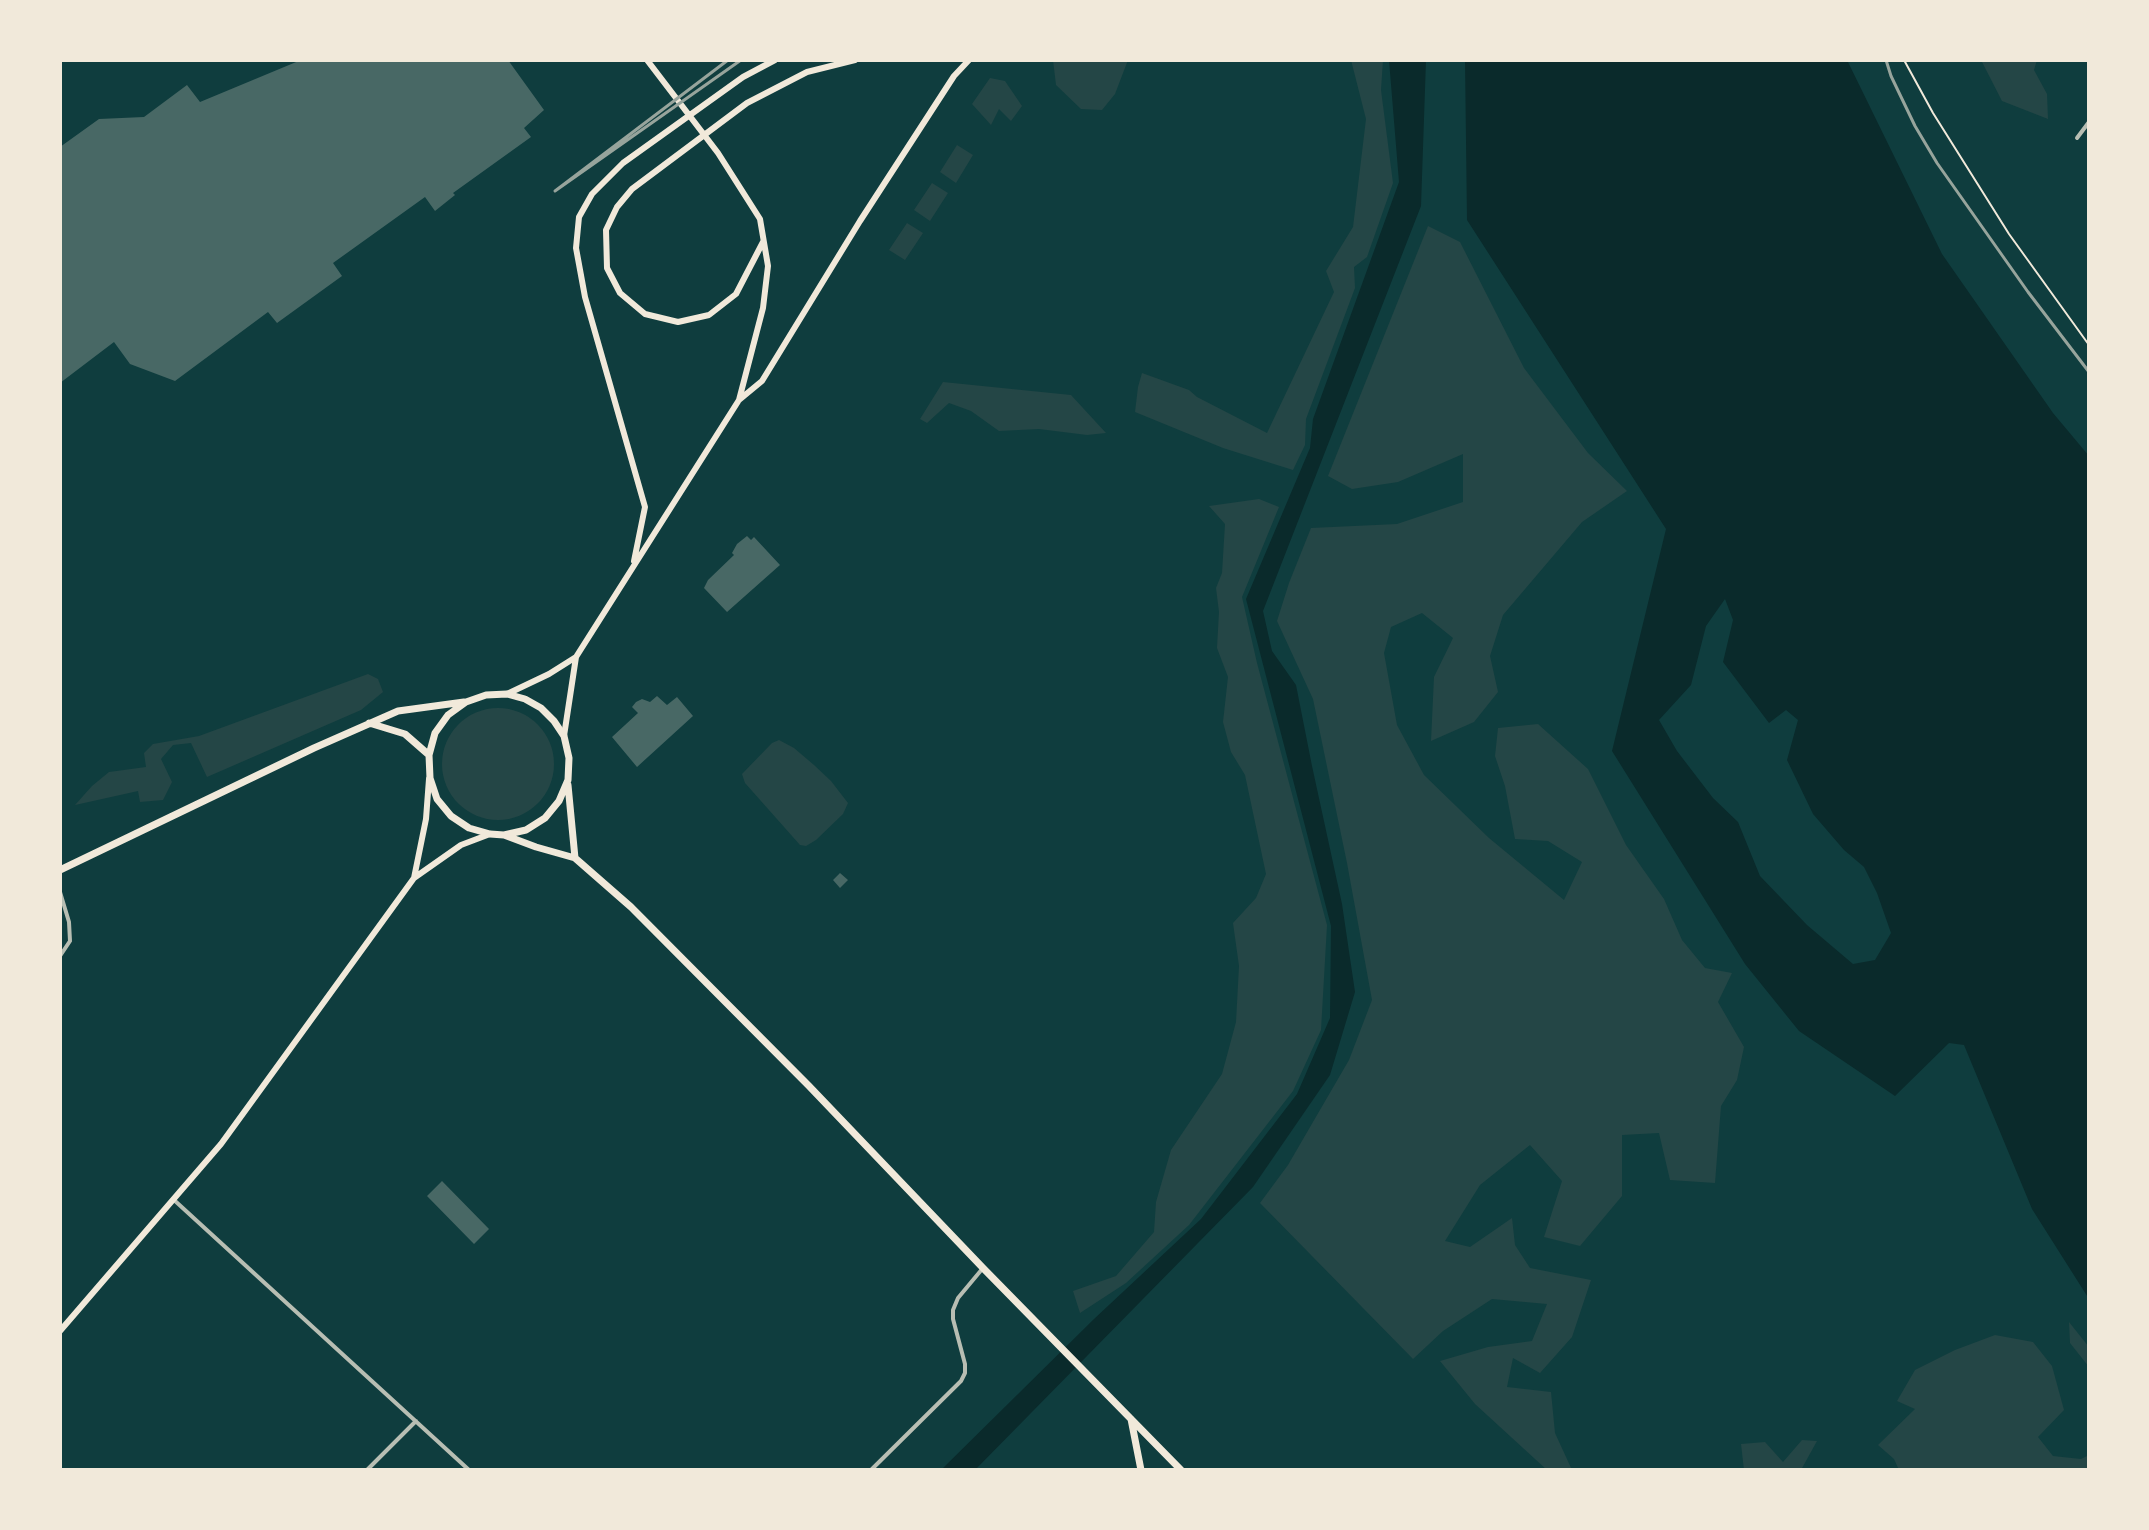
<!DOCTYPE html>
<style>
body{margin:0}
#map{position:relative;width:2149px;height:1530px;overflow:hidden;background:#0f3d3e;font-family:"DejaVu Sans",sans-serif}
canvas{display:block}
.frame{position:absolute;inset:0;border:62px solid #f1e9da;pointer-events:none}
</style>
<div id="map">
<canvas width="2149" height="1530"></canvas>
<div class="frame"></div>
</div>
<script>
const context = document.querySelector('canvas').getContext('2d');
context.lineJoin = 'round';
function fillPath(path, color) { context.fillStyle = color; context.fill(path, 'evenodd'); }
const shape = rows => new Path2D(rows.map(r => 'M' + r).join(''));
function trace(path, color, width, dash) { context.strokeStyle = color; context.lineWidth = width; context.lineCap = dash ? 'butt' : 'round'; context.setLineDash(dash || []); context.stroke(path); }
fillPath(shape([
 [1053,60,1128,60,1115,94,1102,110,1081,109,1056,85],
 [1351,60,1383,60,1381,90,1393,183,1367,257,1354,267,1355,288,1306,419,1305,445,1293,470,1223,448,1135,412,1138,387,1142,373,1189,390,1197,397,1267,433,1334,292,1326,271,1353,227,1366,119],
 [1981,60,2037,60,2034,70,2047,94,2048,119,2002,101],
 [990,78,1005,81,1022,106,1011,121,999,109,991,125,972,104],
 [957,145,973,155,956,183,940,172],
 [932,183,948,193,930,221,914,210],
 [907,223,923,233,905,260,889,250],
 [1428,226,1460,242,1524,368,1588,453,1627,491,1582,522,1503,615,1490,656,1498,692,1474,722,1431,741,1434,677,1453,638,1422,613,1391,627,1384,653,1397,725,1424,775,1489,838,1564,900,1582,862,1548,841,1515,839,1505,786,1495,756,1498,728,1538,724,1588,769,1626,845,1664,899,1682,940,1705,968,1732,973,1718,1002,1744,1047,1737,1080,1721,1106,1715,1183,1670,1180,1659,1133,1622,1135,1622,1196,1580,1246,1544,1237,1562,1181,1530,1145,1480,1185,1445,1241,1470,1247,1512,1218,1515,1245,1530,1268,1591,1280,1572,1337,1540,1373,1513,1358,1507,1387,1551,1392,1555,1433,1572,1470,1547,1470,1475,1404,1440,1361,1488,1347,1532,1341,1547,1304,1492,1299,1443,1331,1413,1359,1260,1203,1288,1165,1349,1060,1372,1000,1347,863,1313,699,1277,621,1289,583,1311,528,1397,524,1463,502,1463,454,1398,482,1352,489,1328,476],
 [943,382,1071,395,1106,433,1087,435,1039,429,999,431,971,411,949,403,927,423,920,419],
 [1259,499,1279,507,1242,597,1257,663,1327,925,1321,1030,1293,1091,1189,1225,1126,1283,1080,1313,1073,1291,1116,1276,1154,1232,1156,1202,1171,1150,1222,1074,1236,1022,1239,966,1233,923,1256,898,1266,874,1245,775,1231,752,1223,722,1228,677,1217,648,1219,612,1216,588,1222,573,1225,524,1209,506],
 [368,674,378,679,383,692,361,710,207,777,191,743,173,745,161,759,172,782,163,800,140,802,138,791,75,805,92,786,109,772,146,767,144,753,153,744,199,736],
 '442 764a56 56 0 1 1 112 0a56 56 0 1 1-112 0Z',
 [779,740,794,748,814,765,831,781,848,803,843,814,816,840,806,846,800,845,745,783,742,774,772,743],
 [2069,1322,2089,1347,2089,1367,2070,1343],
 [1995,1335,2033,1342,2052,1366,2064,1410,2038,1437,2053,1456,2081,1459,2089,1455,2089,1470,1899,1470,1894,1459,1878,1445,1915,1409,1897,1401,1915,1370,1955,1350],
 [1802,1440,1817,1441,1801,1470,1744,1470,1741,1444,1765,1442,1783,1462]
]), '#244646');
fillPath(shape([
 [1389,60,1426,60,1421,206,1263,611,1272,651,1296,685,1312,766,1342,904,1355,992,1330,1075,1253,1187,975,1470,941,1470,1094,1319,1201,1219,1297,1094,1330,1018,1331,926,1246,599,1310,448,1313,419,1399,182],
 [1465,60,1847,60,1942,254,2053,413,2089,456,2089,1299,2032,1209,1964,1045,1949,1043,1895,1096,1799,1031,1745,964,1612,751,1666,529,1467,220],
 [1725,599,1733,620,1723,662,1769,723,1786,710,1798,720,1787,760,1813,814,1844,850,1864,867,1877,893,1891,933,1875,960,1853,964,1807,925,1760,876,1738,822,1713,798,1677,751,1659,720,1691,685,1706,626]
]), '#0a2a2b');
fillPath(shape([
 [301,60,508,60,544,110,524,128,531,137,453,193,455,195,435,211,425,197,333,263,342,276,277,323,268,312,175,381,130,364,114,342,60,383,60,147,99,119,144,117,187,85,200,102],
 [747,536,751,540,754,537,780,565,727,612,704,588,708,580,734,555,732,553,737,544],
 [657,696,667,705,677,697,693,716,637,767,612,737,638,713,632,707,636,702,642,699,650,702],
 [840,873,848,880,840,888,833,880],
 [442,1181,489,1229,474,1244,427,1196]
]), '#486865');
trace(shape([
 [1904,60,1933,113,2009,234,2089,345]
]), '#f1e9da', 2);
trace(shape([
 [2077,138,2089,122],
 [60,892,69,922,70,941,60,956],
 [174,1200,469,1470],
 [367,1470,416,1421],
 [871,1470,961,1381,965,1373,965,1364,953,1319,953,1310,958,1298,983,1268]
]), '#b8beb3', 4);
trace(shape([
 [647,60,718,153,760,219,768,266,763,308,739,400],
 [763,242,736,294,709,315,678,322,645,314,620,293,607,268,606,230,617,207,632,189,747,103,807,72,855,60],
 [634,561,645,507,585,297,576,248,579,217,592,194,623,163,743,77,775,60],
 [507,694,549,674,576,657],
 [564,736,576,657,739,400,762,381,860,221,954,76,969,60],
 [414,878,426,819,429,779],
 [60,1331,221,1144,414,878,461,845,490,834]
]), '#f1e9da', 6);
trace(shape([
 [369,723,405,734,429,755,430,778,437,799,451,816,469,828,490,834,504,835,526,830,545,818,559,801,568,780,569,758,564,736,554,721,541,708,525,699,507,694,486,695,466,702,448,715,435,733,429,755],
 [568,785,575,858],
 [504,835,536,847,575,858,631,907,809,1086,983,1268,1181,1470],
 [60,870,314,748,398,711,464,702],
 [1131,1419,1141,1470]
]), '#f1e9da', 7);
trace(shape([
 [728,60,555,191,741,60],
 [1886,60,1891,76,1915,126,1937,163,2028,292,2089,372]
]), '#97a49c', 3);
</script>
